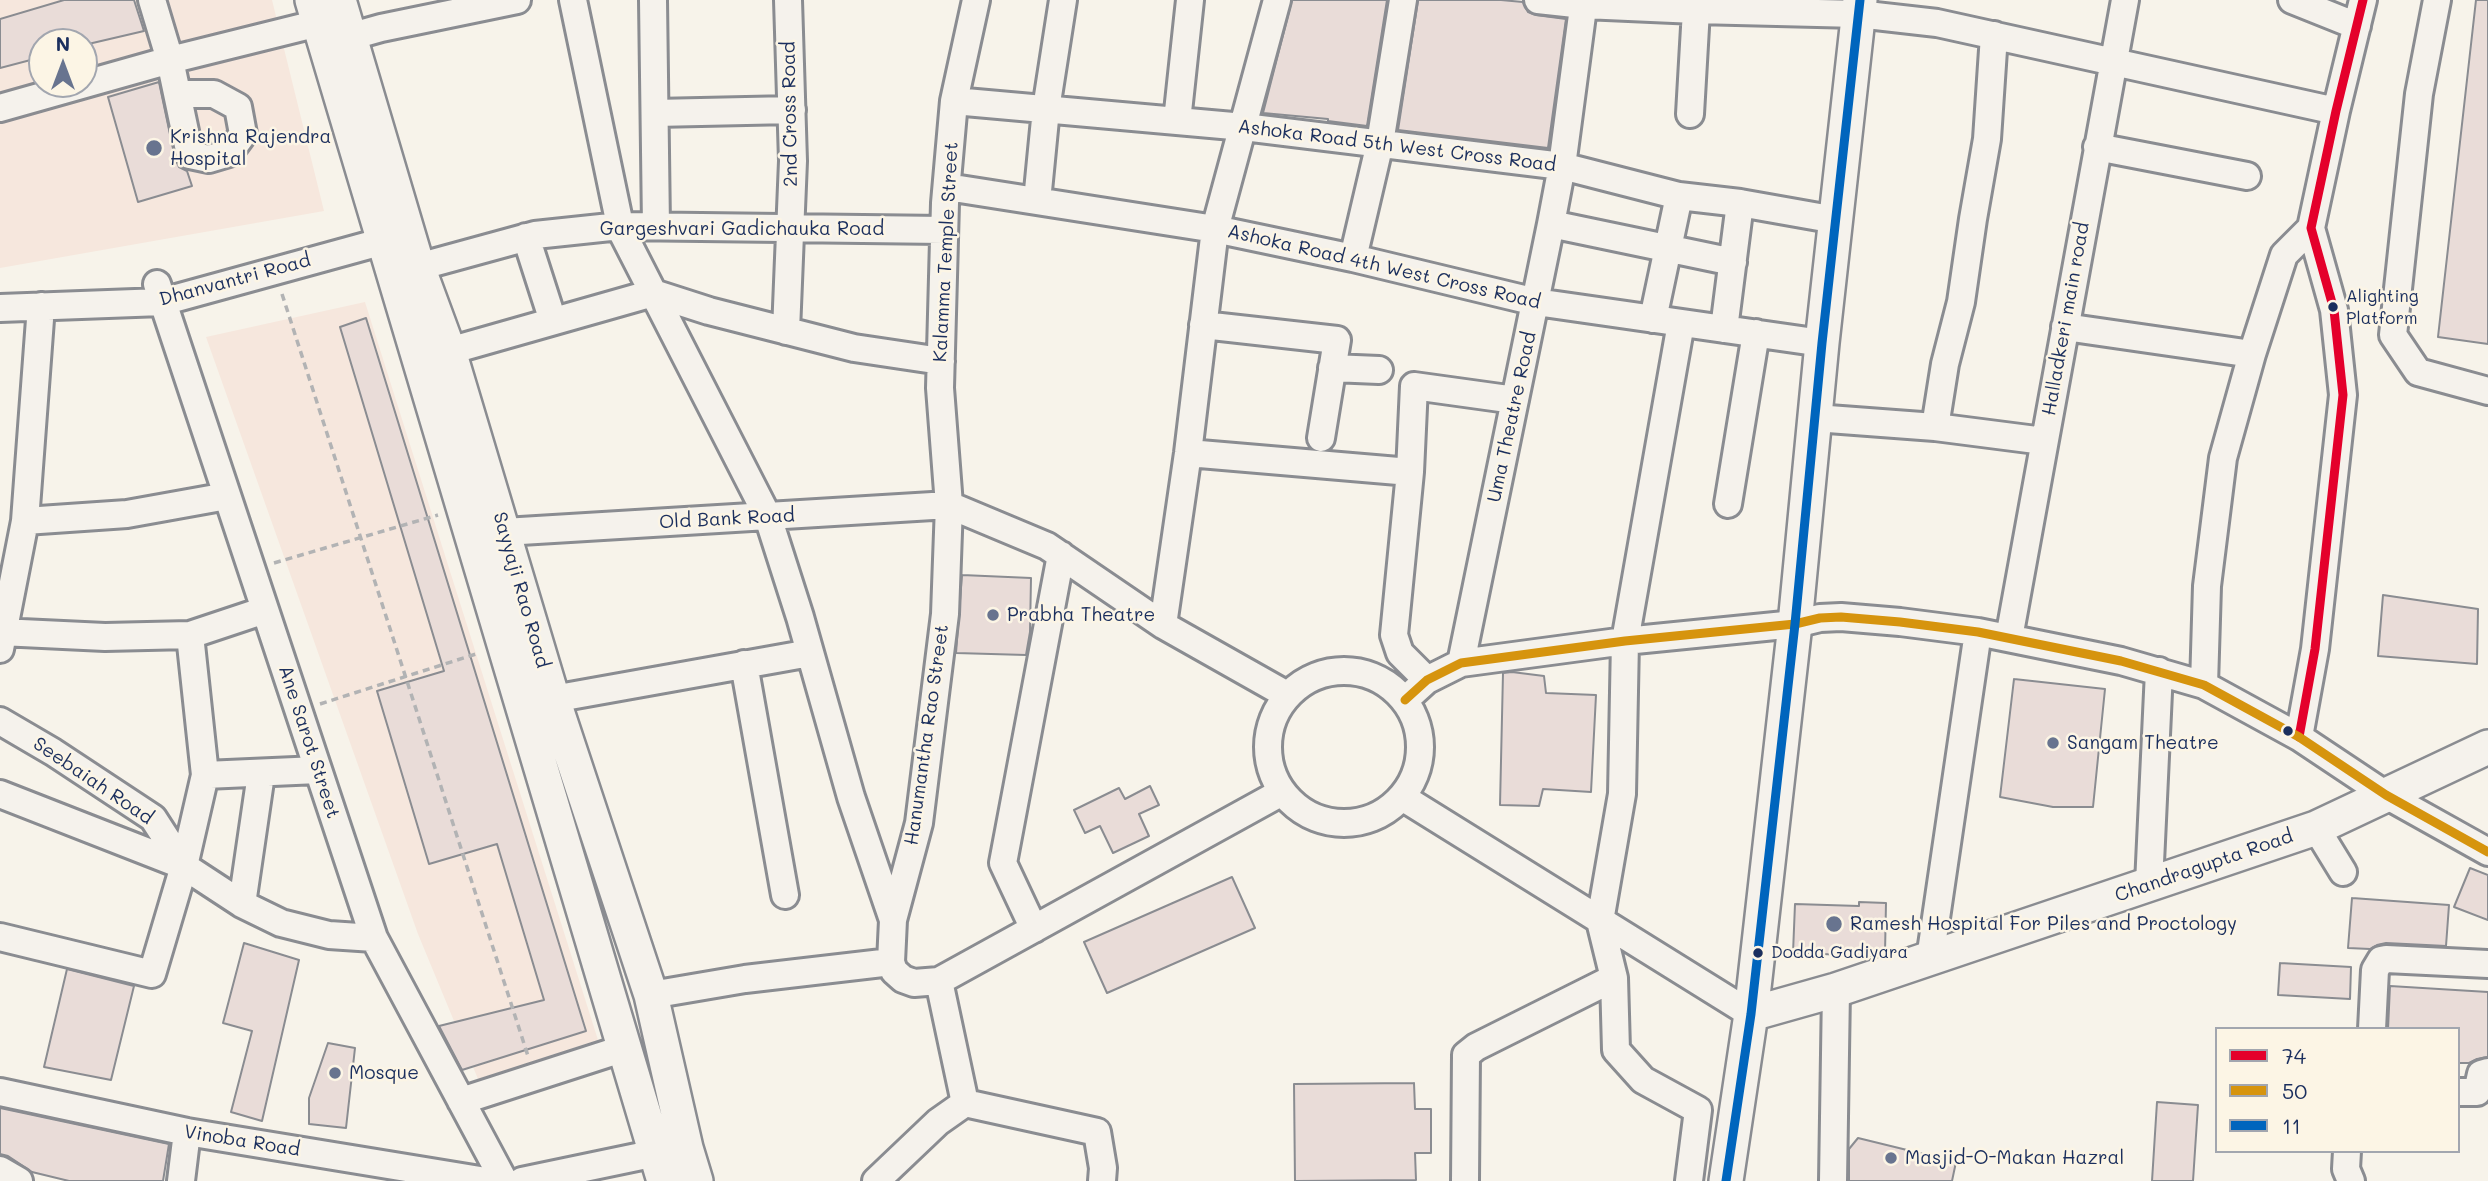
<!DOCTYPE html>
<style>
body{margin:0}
#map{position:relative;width:2488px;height:1181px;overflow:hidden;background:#f7f3ea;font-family:Mali,sans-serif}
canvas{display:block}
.legend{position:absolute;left:2215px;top:1027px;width:245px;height:126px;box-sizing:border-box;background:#fcf5e5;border:2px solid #a2a6af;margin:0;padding:9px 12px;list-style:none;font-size:21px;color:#1b2f5e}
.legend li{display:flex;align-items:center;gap:14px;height:35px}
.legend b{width:35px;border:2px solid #a2a6af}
.north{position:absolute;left:28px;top:28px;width:70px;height:70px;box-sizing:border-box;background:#fcf5e5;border:2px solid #a2a6af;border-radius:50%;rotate:0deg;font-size:19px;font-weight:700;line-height:28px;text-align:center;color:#1b2f5e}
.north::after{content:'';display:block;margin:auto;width:24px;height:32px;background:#68748f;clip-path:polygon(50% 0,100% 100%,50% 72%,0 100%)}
</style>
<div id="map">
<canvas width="2488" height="1181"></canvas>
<ul class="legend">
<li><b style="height:9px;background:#e4002b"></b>74</li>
<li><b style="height:9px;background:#d6940e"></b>50</li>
<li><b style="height:9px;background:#0065bd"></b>11</li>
</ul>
<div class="north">N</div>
</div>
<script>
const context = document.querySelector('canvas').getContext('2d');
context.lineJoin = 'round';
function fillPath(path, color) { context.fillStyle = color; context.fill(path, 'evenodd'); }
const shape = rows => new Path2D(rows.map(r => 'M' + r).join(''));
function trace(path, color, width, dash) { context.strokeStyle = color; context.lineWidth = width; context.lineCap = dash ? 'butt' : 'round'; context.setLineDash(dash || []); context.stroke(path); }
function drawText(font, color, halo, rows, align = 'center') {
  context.font = font + ' Mali,sans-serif'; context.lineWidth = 5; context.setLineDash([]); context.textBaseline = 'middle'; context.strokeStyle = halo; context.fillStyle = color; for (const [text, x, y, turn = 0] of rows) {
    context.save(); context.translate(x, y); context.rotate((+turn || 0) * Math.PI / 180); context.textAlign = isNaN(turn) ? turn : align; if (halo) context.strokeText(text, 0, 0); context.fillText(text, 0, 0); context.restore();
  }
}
fillPath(shape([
 [0,0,272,0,324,211,0,268],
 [42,42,84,42,84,84,42,84],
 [365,302,598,1040,478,1079,418,934,206,337]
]), '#f6e7dd');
const building = shape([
 [64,0,134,0,144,31,84,45,84,42,42,42,42,57,0,68,0,19,64,0],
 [1292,0,1387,0,1367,126,1328,121,1328,119,1263,113,1292,0],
 [1418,0,1501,0,1523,2,1528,12,1536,15,1566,19,1548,148,1398,130,1418,0],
 [2476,0,2488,0,2488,344,2438,337,2476,0],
 [159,82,175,158,179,167,187,171,192,186,138,202,108,97,159,82],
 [366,318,586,1031,462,1070,439,1026,544,1000,497,844,429,864,377,691,444,671,340,327,366,318],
 [962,575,1031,578,1030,632,1026,655,956,653,962,575],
 [2383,595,2478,609,2477,664,2378,656,2383,595],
 [1512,672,1544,676,1546,693,1596,695,1591,792,1543,789,1539,806,1500,805,1503,673,1512,672],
 [2014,679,2105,689,2093,807,2053,807,2000,797,2014,679],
 [1150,786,1159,805,1139,814,1149,836,1113,853,1100,826,1085,833,1074,810,1119,788,1125,799,1150,786],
 [2470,868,2488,875,2488,920,2454,907,2470,868],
 [1232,877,1255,928,1107,993,1084,942,1232,877],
 [2352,898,2449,905,2446,946,2386,943,2377,945,2370,949,2348,948,2352,898],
 [1859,902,1886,903,1885,953,1876,956,1793,953,1795,904,1859,906,1859,902],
 [244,943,299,960,262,1121,231,1112,252,1031,223,1023,244,943],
 [2280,963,2351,967,2350,999,2278,995,2280,963],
 [67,969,134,986,111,1080,44,1067,67,969],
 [2390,986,2488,992,2488,1057,2477,1059,2469,1063,2458,1063,2458,1029,2388,1029,2390,986],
 [328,1043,355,1048,346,1128,309,1124,309,1098,328,1043],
 [1414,1083,1415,1109,1431,1109,1431,1153,1415,1153,1416,1180,1295,1181,1294,1084,1414,1083],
 [2157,1102,2198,1105,2193,1181,2152,1181,2157,1102],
 [0,1108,169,1144,163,1181,69,1181,32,1172,8,1156,0,1154,0,1108],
 [1858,1138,1956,1162,1952,1181,1849,1181,1849,1149,1858,1138]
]);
fillPath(building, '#e9dcd8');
trace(building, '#8a8c91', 2);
const minor = shape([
 [152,0,170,60,319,23],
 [573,0,621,230,768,517,800,617,851,797,893,920],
 [653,0,656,226],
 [976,0,954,101,945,203,940,388,949,505,945,614,919,823,893,920,891,962,894,971,903,979,914,983,939,981,1282,792],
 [1538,0,1584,5,1696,10,1858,14,1937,23,2336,111],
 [2292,0,2357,26],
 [2437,0,2419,94,2393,335,2418,372,2488,391],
 [349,37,381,28,517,0],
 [954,101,1244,127,1562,166,1679,196,1740,203,1836,220],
 [0,108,170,60,190,155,209,159,229,153,243,134,238,107,214,94,179,94],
 [655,113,792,110],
 [1690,114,1696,10],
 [1177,121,1190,0],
 [2097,147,2247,176],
 [947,187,1215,229,1353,258,1536,302,1822,343],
 [1037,201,1046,109,1063,0],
 [1551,224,1733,262],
 [526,237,553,321],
 [1353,258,1380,143,1403,0],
 [418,267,535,235,620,226,944,230],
 [157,284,374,938,504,1181],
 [0,308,162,302,384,241],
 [1653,319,1679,196],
 [1681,323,1625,641,1622,794,1600,921,1614,978,1616,1050,1643,1080,1698,1110,1689,1181],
 [1203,325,1337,340,1321,438],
 [2065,327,2252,354],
 [1724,329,1740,203],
 [786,331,793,161,788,0],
 [449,351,653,293,709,311,854,348,941,361],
 [1332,368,1379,370],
 [1815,418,1935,427,2044,441],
 [1935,427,1945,364,1961,302,1973,219,1987,139,1994,35],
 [1188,453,1410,472],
 [1728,504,1756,333],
 [25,521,127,514,227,496],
 [504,532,949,505,1047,546,1163,625,1287,695],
 [1163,625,1188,453,1215,229,1277,0],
 [0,632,105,637,190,635,265,610],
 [190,635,205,775,318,770],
 [2009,638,2125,0],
 [0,649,25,521,41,306],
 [1461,663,1551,224,1562,166,1584,0],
 [744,664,785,895],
 '1268 747a76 76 0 1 1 152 0a76 76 0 1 1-152 0Z',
 [1427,680,1400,653,1394,635,1410,472,1414,386,1515,400],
 [2204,685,2207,586,2223,458,2252,354,2284,255,2311,228],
 [553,699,810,653],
 [1405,700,1427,680,1461,663,1625,641,1795,624,1820,618,1841,617,1900,622,1978,632,2121,661,2204,685,2299,737,2386,795,2488,852],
 [0,721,53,752,153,818,184,866,242,904,281,923,329,935,374,938],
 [2299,737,2315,649,2343,395,2334,310,2311,228,2336,111,2363,0],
 [0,794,184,866],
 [1402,797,1751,1014],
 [2316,828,2343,872],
 [2149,884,2159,671],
 [242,904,261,774],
 [1034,929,1003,863,1061,555],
 [0,937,152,974,184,866,205,775],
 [1930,959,1978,632],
 [651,995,745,979,891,962],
 [2372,1029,2375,970,2381,960,2386,959,2488,964],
 [0,1092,187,1132,486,1181],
 [2458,1092,2477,1092,2481,1074,2488,1072],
 [461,1101,625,1048],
 [965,1103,1097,1132,1103,1168,1102,1181],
 [2347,1151,2346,1169,2351,1181],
 [0,1170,19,1181],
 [181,1181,187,1132],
 [522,1181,656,1153],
 [876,1181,938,1122,965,1103,939,981],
 [1465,1181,1466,1055,1476,1047,1614,978],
 [1833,1181,1836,990]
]);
const major = shape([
 [312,0,664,1181],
 [339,0,418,267,449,351,553,699,651,995,686,1148,696,1181],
 [1751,1014,1836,990,2316,828,2488,747],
 [1726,1181,1751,1014,1795,624,1822,343,1860,0]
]);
trace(minor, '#8a8c91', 32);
trace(major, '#8a8c91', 38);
trace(shape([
 [282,294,528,1056],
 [274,563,438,515],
 [320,704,479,653]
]), '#b2b3b4', 3.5, [7, 5]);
trace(minor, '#f5f2ec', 26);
trace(major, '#f5f2ec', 33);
trace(shape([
 [2299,737,2315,649,2343,395,2334,310,2311,228,2336,111,2363,0]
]), '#e4002b', 9);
trace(shape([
 [1405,700,1427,680,1461,663,1625,641,1795,624,1820,618,1841,617,1900,622,1978,632,2121,661,2204,685,2299,737,2386,795,2488,852]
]), '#d6940e', 9);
trace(shape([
 [1726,1181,1751,1014,1795,624,1822,343,1860,0]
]), '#0065bd', 9);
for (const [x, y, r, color] of [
 [154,148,9,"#68748f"],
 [2333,307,6,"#1b2f5e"],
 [993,615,7,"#68748f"],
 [2288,731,6,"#1b2f5e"],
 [2053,743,7,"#68748f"],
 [1834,924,9,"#68748f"],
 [1758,953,6,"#1b2f5e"],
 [335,1073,7,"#68748f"],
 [1891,1158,7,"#68748f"]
]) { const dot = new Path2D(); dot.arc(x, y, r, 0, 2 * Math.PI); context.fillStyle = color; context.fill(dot); trace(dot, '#fcf5e5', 2.5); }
drawText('17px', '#1b2f5e', '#fcf5e5', [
 ["Alighting",2346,297],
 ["Platform",2346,319],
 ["Dodda Gadiyara",1771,953]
], 'left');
drawText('19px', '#1b2f5e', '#fcf5e5', [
 ["2nd Cross Road",790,114,-91],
 ["Ashoka Road 5th West Cross Road",1397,146,7],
 ["Gargeshvari Gadichauka Road",742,229],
 ["Kalamma Temple Street",946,252,-87],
 ["Ashoka Road 4th West Cross Road",1384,267,13],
 ["Dhanvantri Road",235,280,-15],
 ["Halladkeri main road",2066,319,-80],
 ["Uma Theatre Road",1512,417,-78],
 ["Old Bank Road",727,519,-3],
 ["Sayyaji Rao Road",521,590,74],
 ["Hanumantha Rao Street",927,735,-82],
 ["Ane Sarot Street",309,742,72],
 ["Seebaiah Road",93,781,34],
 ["Chandragupta Road",2204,866,-19],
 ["Vinoba Road",242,1141,9]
]);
drawText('19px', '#1b2f5e', '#fcf5e5', [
 ["Krishna Rajendra",170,137],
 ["Hospital",170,159],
 ["Prabha Theatre",1007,615],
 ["Sangam Theatre",2067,743],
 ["Ramesh Hospital For Piles and Proctology",1850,924],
 ["Mosque",349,1073],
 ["Masjid-O-Makan Hazral",1905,1158]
], 'left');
</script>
